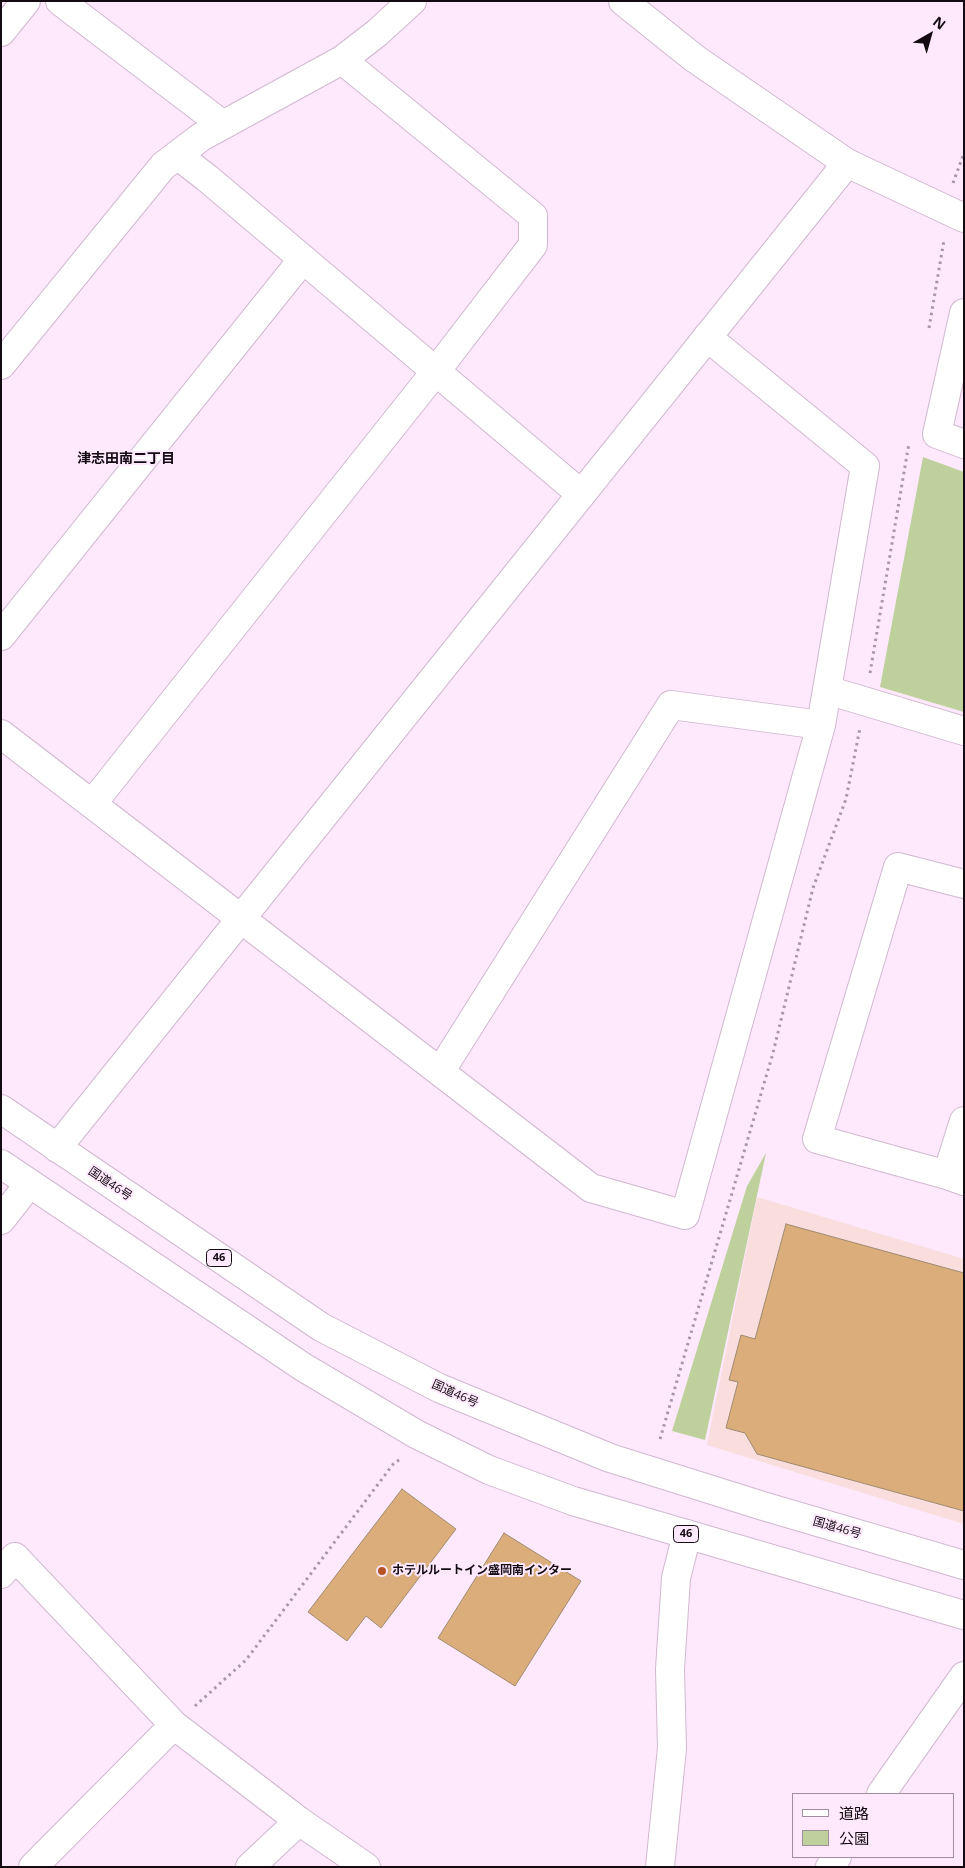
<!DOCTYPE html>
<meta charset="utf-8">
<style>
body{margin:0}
#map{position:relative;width:965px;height:1868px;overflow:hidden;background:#fde8fc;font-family:"Open Sans","Noto Sans JP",sans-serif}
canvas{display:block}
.frame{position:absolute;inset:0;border:2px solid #130a12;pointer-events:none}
.legend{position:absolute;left:792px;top:1793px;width:162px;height:65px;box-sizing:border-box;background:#fde8fc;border:1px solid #9f8f9e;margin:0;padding:6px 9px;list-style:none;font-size:15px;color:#130a12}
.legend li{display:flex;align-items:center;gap:10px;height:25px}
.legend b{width:25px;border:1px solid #9f8f9e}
.north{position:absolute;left:905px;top:10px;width:50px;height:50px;-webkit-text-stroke:4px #fde8fc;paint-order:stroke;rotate:38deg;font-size:14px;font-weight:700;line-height:20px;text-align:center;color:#130a12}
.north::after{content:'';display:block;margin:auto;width:18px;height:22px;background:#130a12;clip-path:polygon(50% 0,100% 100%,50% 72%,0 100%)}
</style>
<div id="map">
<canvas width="965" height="1868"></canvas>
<div class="frame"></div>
<ul class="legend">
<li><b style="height:6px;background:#fff"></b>道路</li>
<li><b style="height:14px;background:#bed19c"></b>公園</li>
</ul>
<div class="north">N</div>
</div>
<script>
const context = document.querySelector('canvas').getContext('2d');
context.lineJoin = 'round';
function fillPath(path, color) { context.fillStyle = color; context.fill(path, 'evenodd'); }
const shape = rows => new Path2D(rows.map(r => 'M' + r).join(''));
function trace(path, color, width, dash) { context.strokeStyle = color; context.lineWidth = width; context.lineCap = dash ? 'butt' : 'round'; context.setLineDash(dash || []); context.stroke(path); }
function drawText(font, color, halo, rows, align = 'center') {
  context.font = font + ' "Open Sans","Noto Sans JP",sans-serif'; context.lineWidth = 4; context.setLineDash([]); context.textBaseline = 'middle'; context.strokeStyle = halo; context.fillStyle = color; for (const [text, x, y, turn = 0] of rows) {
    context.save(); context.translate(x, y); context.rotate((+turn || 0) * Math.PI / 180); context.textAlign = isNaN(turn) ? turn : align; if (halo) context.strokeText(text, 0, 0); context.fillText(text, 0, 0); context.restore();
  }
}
fillPath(shape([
 [757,1197,964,1259,964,1524,707,1445]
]), '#f9dedd');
fillPath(shape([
 [923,457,964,472,964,712,880,687],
 [766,1153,705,1440,672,1431,747,1186]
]), '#bed19c');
const building = shape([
 [786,1224,964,1273,964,1511,757,1454,745,1433,726,1428,738,1382,729,1380,741,1335,755,1339,786,1224],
 [402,1489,456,1529,381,1628,366,1616,347,1641,308,1612,402,1489],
 [504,1533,581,1581,515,1686,438,1638,504,1533]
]);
fillPath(building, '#daad7a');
trace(building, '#a18b73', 1);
const street = shape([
 [60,1,223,125],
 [1,32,26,1],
 [177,155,207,178,581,494],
 [964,313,937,434,964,444],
 [1,365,163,166,201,137,342,60,377,33,412,1],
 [1,636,303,259],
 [827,690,964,731],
 [1,734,591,1188,685,1215,821,725,865,466,707,337],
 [92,804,436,371,533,245,533,216,342,60],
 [440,1072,671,705,821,725],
 [964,1121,947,1175,964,1181],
 [947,1175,817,1139,898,867,964,884],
 [1,1574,15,1557,174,1725,299,1821,366,1867],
 [881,1794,964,1676],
 [33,1867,174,1725],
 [250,1867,299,1821],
 [660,1867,672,1748,670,1669,676,1578,687,1534],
 [830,1867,837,1857]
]);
const secondary = shape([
 [623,1,694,58,847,163,964,218],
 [57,1148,847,163],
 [1,1220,29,1184]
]);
const highway = shape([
 [1,1109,321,1327,439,1388,610,1458,763,1506,964,1565],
 [1,1164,303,1367,416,1434,489,1470,573,1501,964,1615]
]);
trace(street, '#d1b8d0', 30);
trace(secondary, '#d1b8d0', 30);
trace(highway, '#d1b8d0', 30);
trace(shape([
 [953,183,964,153],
 [929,328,944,240],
 [870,673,909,443],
 [660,1439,773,1053,813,888,846,799,860,728],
 [195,1706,246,1660,394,1463,401,1459]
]), '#a898a7', 3, [2.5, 4]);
trace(street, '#fff', 28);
trace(secondary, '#fff', 28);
trace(highway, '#fff', 28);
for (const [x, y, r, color] of [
 [382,1571,5,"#b95324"]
]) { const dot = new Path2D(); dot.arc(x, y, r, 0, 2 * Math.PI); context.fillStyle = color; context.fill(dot); trace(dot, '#fde8fc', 2); }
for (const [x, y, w] of [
 [219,1258,25],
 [686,1534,25]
]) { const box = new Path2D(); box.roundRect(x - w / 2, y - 8.5, w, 17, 4); context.fillStyle = '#fde8fc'; context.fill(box); trace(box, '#130a12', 1); }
drawText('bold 11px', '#130a12', null, [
 ["46",219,1258],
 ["46",686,1534]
]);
drawText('12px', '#130a12', '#fde8fc', [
 ["国道46号",110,1184,34],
 ["国道46号",455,1394,24],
 ["国道46号",837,1528,16]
]);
drawText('bold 12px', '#130a12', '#fde8fc', [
 ["ホテルルートイン盛岡南インター",392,1571]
], 'left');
drawText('bold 14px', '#130a12', '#fde8fc', [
 ["津志田南二丁目",126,459]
]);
</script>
